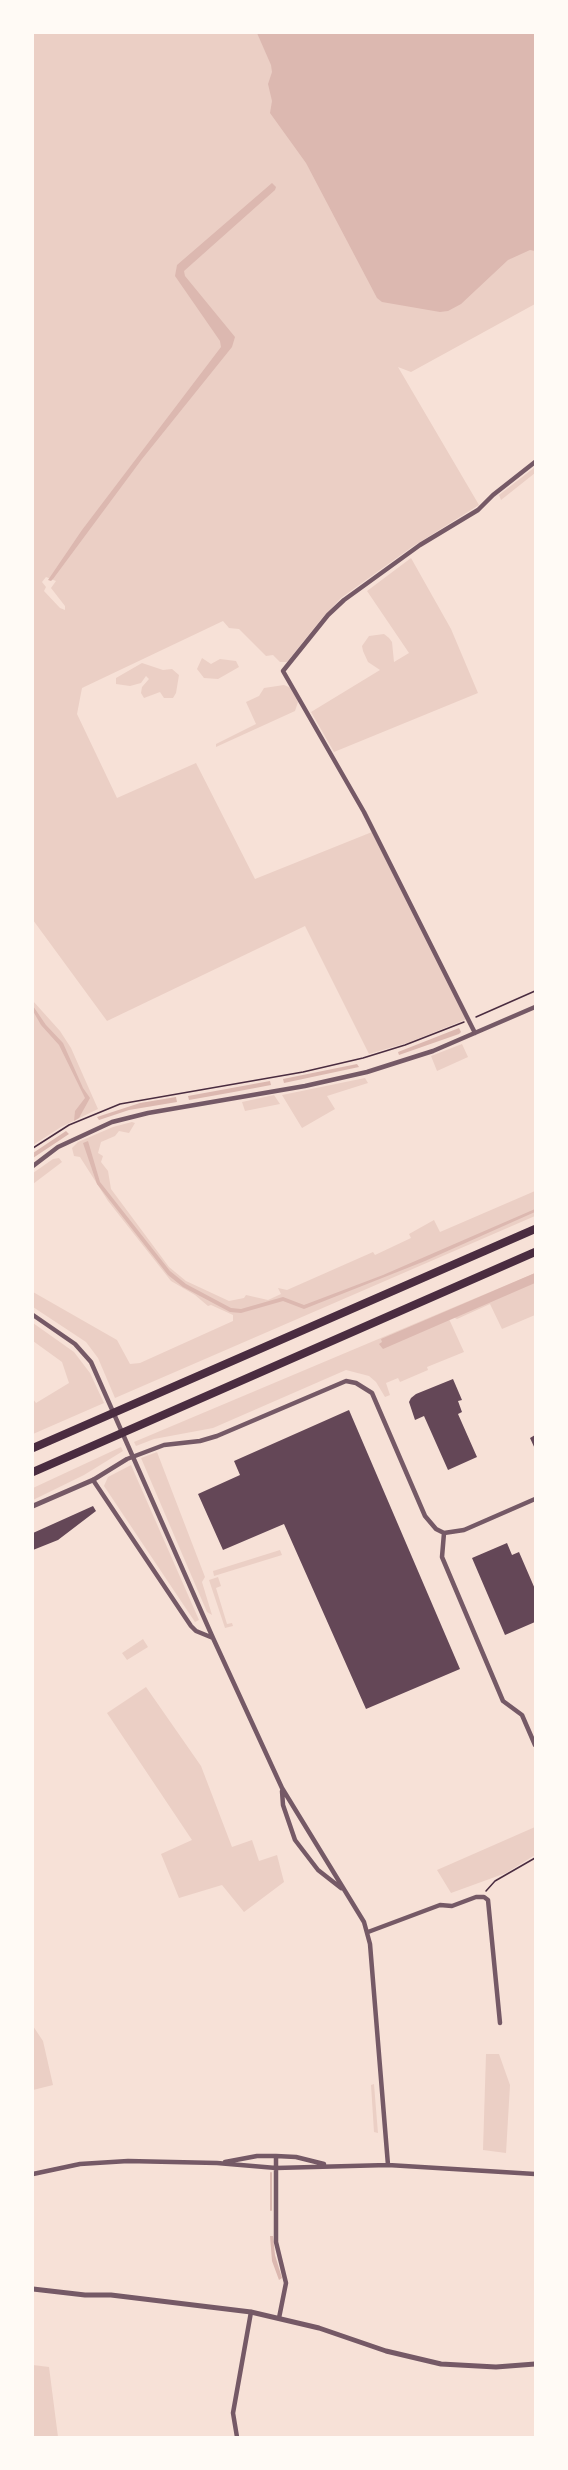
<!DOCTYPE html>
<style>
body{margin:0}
#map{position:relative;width:568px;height:2470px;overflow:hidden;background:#f7e1d7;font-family:Ubuntu,sans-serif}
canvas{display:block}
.frame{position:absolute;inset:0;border:34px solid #fffaf5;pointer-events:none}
</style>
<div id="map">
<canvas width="568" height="2470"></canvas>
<div class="frame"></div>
</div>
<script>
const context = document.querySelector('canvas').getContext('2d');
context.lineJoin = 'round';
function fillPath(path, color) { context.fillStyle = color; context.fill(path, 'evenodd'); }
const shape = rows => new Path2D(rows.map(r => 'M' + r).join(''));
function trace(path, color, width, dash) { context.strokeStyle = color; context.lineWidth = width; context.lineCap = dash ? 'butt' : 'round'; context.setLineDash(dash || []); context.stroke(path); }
fillPath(shape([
 [33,33,272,33,493,266,535,247,535,304,411,372,398,367,479,505,412,547,341,598,323,617,287,662,280,662,273,655,266,656,239,629,229,628,223,621,82,688,77,714,117,798,196,763,255,879,372,832,467,1019,410,1042,369,1054,305,926,107,1021,33,920],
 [46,577,56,581,51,588,65,606,65,610,60,608,44,591,46,587,42,582],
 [535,467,535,473,501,500,499,495],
 [411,558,451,629,478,693,334,752,311,712,380,670,368,662,363,651,362,646,369,636,384,634,389,638,392,642,394,662,409,653,367,591],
 [202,658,211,664,220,659,236,661,239,667,218,679,204,678,197,669],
 [142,663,163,670,172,669,179,675,176,693,173,698,164,698,160,692,144,698,141,693,142,687,149,679,146,676,141,683,130,686,116,684,116,678],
 [284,685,291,688,298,702,295,711,216,747,216,744,256,724,246,702,259,696,264,688],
 [33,1001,60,1031,71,1048,98,1109,61,1127,33,1145],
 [462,1044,468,1057,437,1071,431,1056],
 [365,1078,368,1083,327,1096,335,1109,302,1128,282,1095],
 [274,1095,280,1104,245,1111,242,1102],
 [132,1122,135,1123,129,1133,119,1131,115,1136,101,1142,98,1153,103,1156,101,1162,108,1171,111,1189,169,1267,186,1281,229,1301,244,1298,246,1295,268,1300,281,1294,278,1288,287,1290,373,1252,375,1255,411,1238,409,1234,434,1220,440,1232,535,1191,535,1216,115,1398,98,1358,86,1342,33,1307,33,1292,117,1340,130,1364,140,1363,233,1321,233,1315,211,1305,208,1306,195,1295,171,1281,108,1201,80,1157,74,1156,72,1148,78,1142,113,1127],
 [59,1158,62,1162,33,1184,33,1173,53,1159],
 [535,1273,535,1315,502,1329,490,1304,457,1319,453,1317,449,1319,464,1352,427,1367,428,1370,400,1382,398,1378,386,1383,390,1395,385,1397,376,1382,369,1376,346,1370,213,1428,154,1439,136,1446,134,1442],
 [33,1323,74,1352,90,1373,104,1403,33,1434,33,1399,36,1403,69,1383,62,1362,33,1341],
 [121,1447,123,1451,84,1475,33,1500,33,1488],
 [157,1452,205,1577,202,1582,212,1615,207,1612,141,1458],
 [131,1465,199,1620,195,1622,104,1486,108,1477],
 [280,1550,282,1555,214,1576,213,1571],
 [218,1577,221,1586,216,1588,227,1624,232,1623,233,1626,225,1628,209,1580],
 [143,1639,148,1647,127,1660,122,1653],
 [146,1687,201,1766,232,1847,252,1840,259,1861,277,1855,284,1882,244,1912,222,1885,179,1898,161,1854,192,1840,107,1713],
 [535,1827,535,1855,506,1873,451,1893,437,1870],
 [33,2026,43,2041,53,2085,33,2090],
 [486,2054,499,2054,510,2085,506,2153,483,2150],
 [374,2084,376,2109,378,2133,374,2132,371,2085],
 [33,2365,49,2367,58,2437,33,2437]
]), '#ebcfc5');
fillPath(shape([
 [257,33,535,33,535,251,530,250,508,260,461,304,448,311,440,312,382,302,377,298,306,163,270,113,272,101,268,84,272,72,271,65],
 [272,183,276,187,275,190,184,271,185,276,235,337,232,347,142,459,53,579,51,581,48,580,82,530,221,347,220,341,175,276,177,265],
 [33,1006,46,1025,63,1043,83,1088,90,1098,79,1118,74,1121,75,1111,85,1098,59,1045,41,1025,33,1011],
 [459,1028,461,1032,459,1034,399,1055,398,1052],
 [357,1064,359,1067,284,1083,283,1079],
 [270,1081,271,1085,234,1092,189,1100,188,1096],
 [176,1097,177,1102,129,1110,99,1120,97,1117,140,1103],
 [66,1131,69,1134,33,1158,33,1153],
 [88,1141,100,1182,170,1271,186,1284,231,1308,241,1309,283,1297,304,1305,383,1275,535,1209,535,1212,425,1261,304,1309,283,1301,241,1313,230,1312,183,1287,168,1275,97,1184,83,1143],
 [535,1273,535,1283,383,1349,379,1344,382,1342,381,1339],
 [270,2236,273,2236,275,2255,282,2278,279,2280,272,2261]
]), '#dcb8b0');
trace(shape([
 [271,2210,271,2173],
 [252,2437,269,2437]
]), '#dcb8b0', 2);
fillPath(shape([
 [453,1379,462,1400,458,1401,462,1412,458,1414,477,1457,448,1470,424,1416,415,1420,409,1402,411,1398,416,1394],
 [349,1410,460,1669,366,1709,284,1524,223,1550,198,1494,240,1475,234,1461],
 [535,1435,535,1449,530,1438],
 [93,1506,96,1511,58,1540,33,1550,33,1533],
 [507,1543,512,1555,519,1552,535,1589,535,1622,505,1635,472,1558]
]), '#644757');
trace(shape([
 [476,1017,535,991],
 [33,1148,69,1125,120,1104,303,1072,363,1058,405,1045,464,1022],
 [486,1891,495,1881,535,1858]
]), '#4a2c40', 1.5);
trace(shape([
 [475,1033,364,812,283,671,328,615,344,600,420,545,478,510,493,495,535,462],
 [33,1166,58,1147,112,1122,148,1113,305,1086,367,1072,433,1051,535,1007],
 [33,1315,75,1344,91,1362,213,1638,282,1788,364,1922,370,1944,388,2165],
 [444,1533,442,1557,503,1701,522,1715,535,1745],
 [213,1638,196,1631,191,1626,93,1480,127,1459,164,1445,200,1441,217,1436,346,1381,356,1383,372,1393,425,1516,436,1529,444,1533,464,1530,535,1499],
 [282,1791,283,1805,295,1840,318,1870,341,1888],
 [368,1932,440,1905,452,1906,476,1897,484,1897,488,1900,500,2023],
 [276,2156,276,2242,286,2283,279,2318],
 [225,2162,257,2156,276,2156,296,2157,324,2164],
 [33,2174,80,2164,128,2161,217,2163,276,2168,388,2165,535,2174],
 [237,2437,233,2413,251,2312]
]), '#755966', 4.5);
trace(shape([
 [33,1506,93,1480],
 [33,2289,85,2295,111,2295,251,2312,319,2328,386,2351,441,2364,496,2367,535,2364]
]), '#755966', 5);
trace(shape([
 [33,1448,535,1229],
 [33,1472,535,1252]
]), '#4a2c40', 8);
</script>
